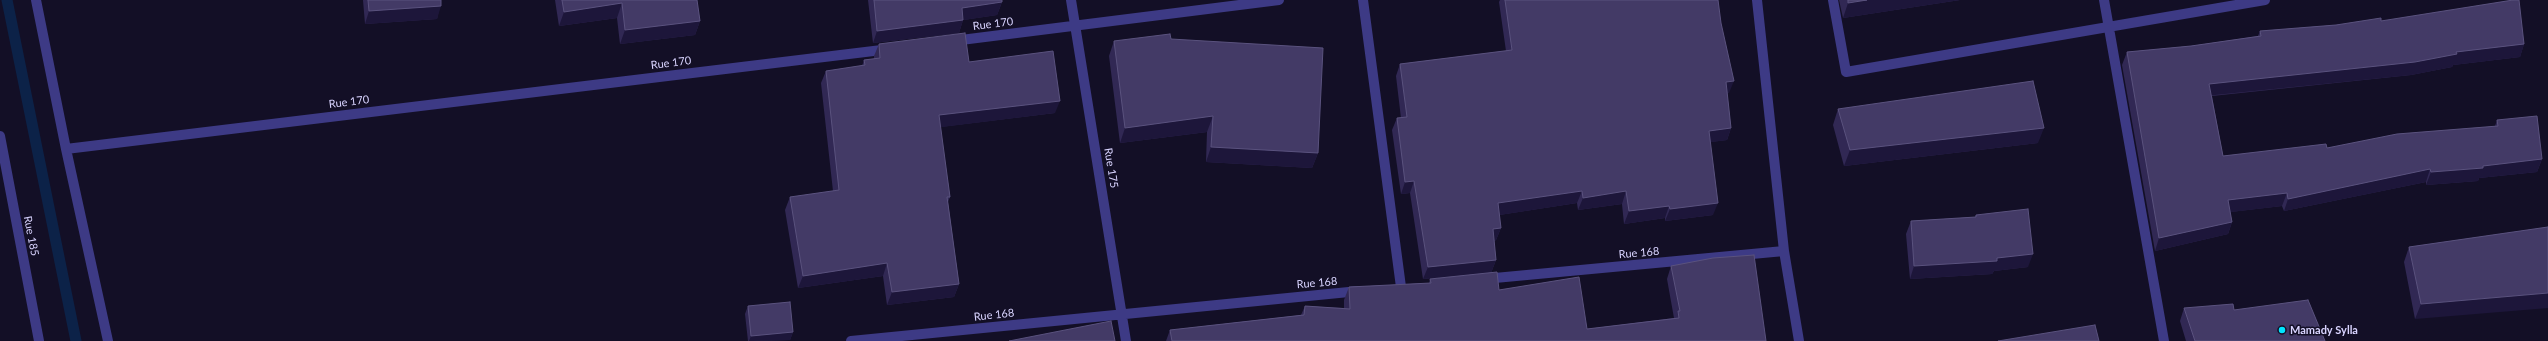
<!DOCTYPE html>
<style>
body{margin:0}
canvas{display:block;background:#130f26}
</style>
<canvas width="2548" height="341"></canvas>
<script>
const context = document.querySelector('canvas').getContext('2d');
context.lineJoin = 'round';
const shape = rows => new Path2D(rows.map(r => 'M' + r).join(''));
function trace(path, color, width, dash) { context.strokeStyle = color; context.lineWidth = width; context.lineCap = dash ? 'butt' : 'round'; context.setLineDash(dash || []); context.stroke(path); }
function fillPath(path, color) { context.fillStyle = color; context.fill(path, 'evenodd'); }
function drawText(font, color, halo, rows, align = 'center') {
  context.font = font + ' Lato,sans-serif'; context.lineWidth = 3; context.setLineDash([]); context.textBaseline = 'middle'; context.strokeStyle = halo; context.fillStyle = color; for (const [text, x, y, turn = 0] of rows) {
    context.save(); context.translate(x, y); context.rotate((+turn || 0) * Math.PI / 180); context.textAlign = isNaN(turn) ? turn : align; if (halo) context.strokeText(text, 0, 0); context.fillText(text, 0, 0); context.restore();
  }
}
trace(shape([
 [7,0,76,341]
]), '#0c2248', 11);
trace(shape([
 [36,0,66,149,108,341],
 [1071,0,1126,341],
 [1363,0,1401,287],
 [1757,0,1784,251,1799,341],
 [1833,0,1846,72,2265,0],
 [2104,0,2164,341],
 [953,41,1279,0],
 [0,136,39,341],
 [66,149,890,49],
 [1484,279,1784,251],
 [851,341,1359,291]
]), '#3d3a85', 10);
fillPath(shape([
 [363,0,441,0,437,19,365,24],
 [555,0,697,0,700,21,695,35,620,44,617,18,559,26],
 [868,0,1002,0,1002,2,997,15,963,20,959,33,873,43],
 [1500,0,1718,0,1729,93,1727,93,1731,128,1727,140,1710,142,1713,215,1665,221,1665,218,1624,224,1622,204,1578,210,1577,203,1499,215,1501,228,1496,240,1494,241,1496,260,1491,273,1423,279,1410,193,1401,194,1392,130,1397,118,1401,118,1396,76,1400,64,1506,51,1499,2],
 [1839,0,1960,0,1843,18],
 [2381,21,2524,44,2520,57,2453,65,2452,67,2411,75,2212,96,2223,156,2327,148,2495,126,2497,120,2542,159,2537,172,2479,178,2478,181,2426,185,2426,182,2284,211,2282,206,2230,212,2232,222,2228,234,2155,251,2122,65,2127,52,2191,46,2258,36,2260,31,2336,25],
 [1171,39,1318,153,1312,168,1206,162,1207,132,1120,143,1109,56,1114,41],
 [879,44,969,62,1055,113,940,127,950,197,948,202,959,284,954,297,887,305,883,276,798,288,785,210,790,197,833,191,821,83,826,71,862,66,864,60,874,59,874,56],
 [1838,109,2038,143,1844,166,1833,125],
 [1976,215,2028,267,1994,271,1992,274,1910,279,1906,234,1911,221,1975,217],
 [2548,227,2415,319,2404,262,2409,247],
 [1671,266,1766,341,1166,341,1170,330,1301,315,1305,306,1344,308,1344,300,1349,287,1429,283,1430,279,1499,290,1587,329,1674,318,1667,279],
 [748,306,793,332,790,340,748,341,745,314],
 [2184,308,2234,310,2325,341,2186,341,2180,321]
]), '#312854');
fillPath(shape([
 [1867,0,1960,0,1843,18,1848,3],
 [1002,2,997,15,957,21,962,8],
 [622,3,617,18,559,26,564,12],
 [441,6,437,19,365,24,369,11],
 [963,20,959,33,873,43,877,31],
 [700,21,695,35,620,44,625,30],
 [2524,44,2520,57,2453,65,2452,67,2411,75,2205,96,2209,84,2456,52],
 [1734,81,1729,93,1721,94,1726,82],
 [1060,101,1055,113,934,128,939,115],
 [1213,116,1207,132,1120,143,1125,128],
 [1731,128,1727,140,1704,143,1709,131],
 [2044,128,2038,143,1844,166,1850,150],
 [1211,147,1318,153,1312,168,1206,162],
 [2542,159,2537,172,2479,178,2478,181,2426,185,2431,172],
 [2430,169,2426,182,2284,211,2288,199],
 [1414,181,1410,193,1401,194,1405,182],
 [1582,191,1577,203,1493,216,1498,203],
 [1626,191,1622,204,1578,210,1583,198],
 [2287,193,2282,206,2223,213,2228,200],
 [1718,203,1713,215,1665,221,1670,209],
 [1669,206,1665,218,1624,224,1629,211],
 [2232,222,2228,234,2155,251,2159,238],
 [1501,228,1496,240,1489,242,1493,229],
 [2033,254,2028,267,1994,271,1992,274,1910,279,1914,266],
 [1496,260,1491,273,1423,279,1428,267],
 [887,263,883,276,798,288,803,276],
 [959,284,954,297,887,305,892,292],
 [2548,293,2548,308,2415,319,2421,304],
 [793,332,790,340,749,341,751,336]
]), '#1d163a');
const building = shape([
 [368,0,441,0,441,6,369,11,368,0],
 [562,0,697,0,700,21,625,30,622,3,564,12,562,0],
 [874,0,1002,0,1002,2,962,8,963,20,877,31,874,0],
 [1505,0,1718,0,1721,23,1734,81,1726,82,1731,128,1709,131,1718,203,1670,209,1669,206,1629,211,1626,191,1583,198,1582,191,1498,203,1501,228,1493,229,1496,260,1428,267,1414,181,1405,182,1397,118,1407,117,1400,64,1512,50,1505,0],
 [1848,0,1867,0,1848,3,1848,0],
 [2513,0,2519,0,2524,44,2456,52,2457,54,2415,62,2209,84,2223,156,2326,144,2327,148,2397,134,2498,126,2497,120,2537,116,2542,159,2483,166,2483,168,2431,172,2430,169,2288,199,2287,193,2228,200,2232,222,2159,238,2127,52,2191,46,2261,36,2260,31,2336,25,2381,18,2381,21,2513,0],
 [965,33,969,62,1053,51,1060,101,939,115,950,197,947,197,959,284,892,292,887,263,803,276,790,197,839,190,826,71,865,65,864,60,880,58,879,44,965,33],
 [1170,34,1171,39,1323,48,1318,153,1211,147,1213,116,1125,128,1114,41,1170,34],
 [2033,81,2044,128,1850,150,1838,109,2033,81],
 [2028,209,2033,254,1997,258,1997,261,1914,266,1911,221,1976,217,1976,215,2028,209],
 [2548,227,2548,293,2421,304,2409,247,2548,227],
 [1754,255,1766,341,1172,341,1170,330,1304,315,1305,306,1350,309,1349,287,1431,283,1430,279,1497,272,1499,290,1579,277,1587,329,1679,318,1678,311,1680,311,1671,266,1713,258,1754,255],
 [2308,300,2325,341,2195,341,2184,308,2233,304,2234,310,2308,300],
 [790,302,793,332,751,336,748,306,790,302],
 [1111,321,1115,341,1009,341,1111,321],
 [2095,325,2099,341,1998,341,2095,325]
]);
fillPath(building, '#433a66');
trace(building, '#5a527e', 1);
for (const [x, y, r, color] of [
 [2282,330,4,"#00e5ff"]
]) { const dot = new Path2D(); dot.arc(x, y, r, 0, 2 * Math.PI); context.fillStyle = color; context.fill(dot); trace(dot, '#130f26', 1.5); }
drawText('11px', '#d9d4ff', '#130f26', [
 ["Rue 170",993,24,-7],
 ["Rue 170",671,63,-7],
 ["Rue 170",349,102,-7],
 ["Rue 175",1111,168,81],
 ["Rue 185",31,236,79],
 ["Rue 168",1639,253,-5],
 ["Rue 168",1317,283,-5],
 ["Rue 168",994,315,-6]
]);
drawText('bold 11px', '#d9d4ff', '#130f26', [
 ["Mamady Sylla",2290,330]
], 'left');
</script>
